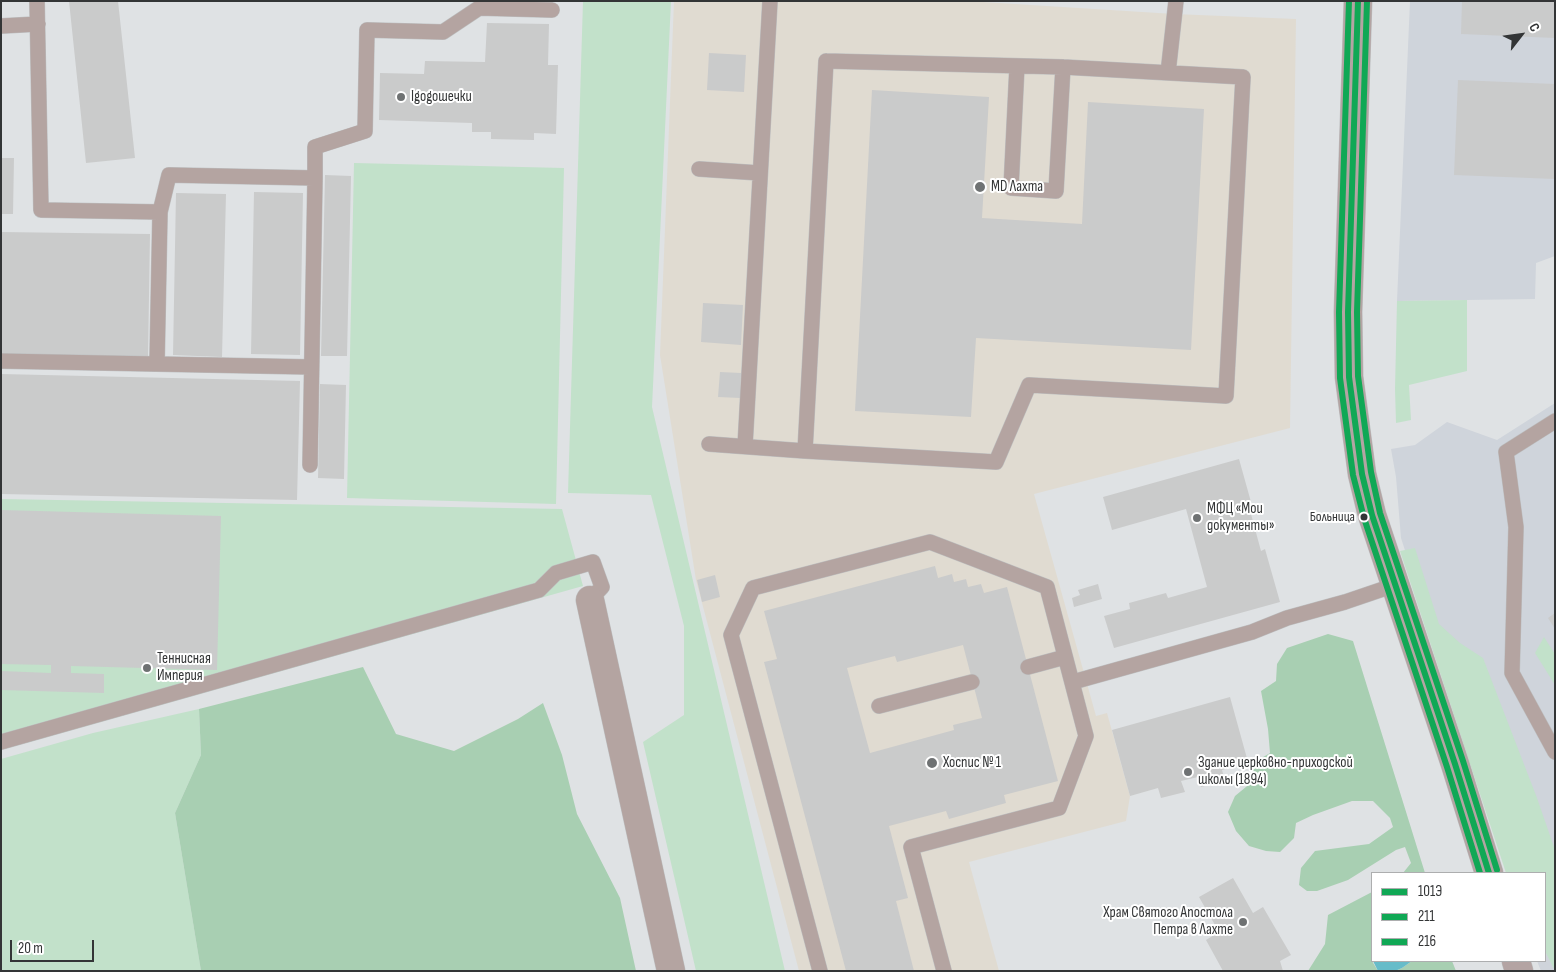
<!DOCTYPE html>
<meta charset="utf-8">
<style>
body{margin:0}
#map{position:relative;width:1556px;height:972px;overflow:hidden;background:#dfe2e4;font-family:"Sofia Sans Condensed",sans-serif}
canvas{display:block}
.frame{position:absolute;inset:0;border:2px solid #333536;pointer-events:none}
.legend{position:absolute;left:1371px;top:872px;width:175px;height:90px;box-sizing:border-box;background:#fff;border:1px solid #adaeaf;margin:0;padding:6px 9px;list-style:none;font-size:15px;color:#333536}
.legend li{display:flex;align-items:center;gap:10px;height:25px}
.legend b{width:25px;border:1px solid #adaeaf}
.north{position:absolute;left:1496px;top:10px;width:50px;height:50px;-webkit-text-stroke:4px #fff;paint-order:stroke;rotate:60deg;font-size:14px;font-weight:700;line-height:20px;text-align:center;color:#333536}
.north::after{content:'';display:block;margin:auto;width:18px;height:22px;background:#333536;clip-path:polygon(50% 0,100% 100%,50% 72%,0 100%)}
.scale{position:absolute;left:10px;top:940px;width:84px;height:22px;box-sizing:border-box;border:2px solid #333536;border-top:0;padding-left:6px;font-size:15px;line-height:18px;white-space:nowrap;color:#333536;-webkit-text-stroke:4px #fff;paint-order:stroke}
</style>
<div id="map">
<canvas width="1556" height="972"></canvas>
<div class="frame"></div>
<ul class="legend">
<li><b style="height:6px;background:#10a855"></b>101Э</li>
<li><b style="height:6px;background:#10a855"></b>211</li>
<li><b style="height:6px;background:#10a855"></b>216</li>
</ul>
<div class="north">С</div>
<div class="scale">20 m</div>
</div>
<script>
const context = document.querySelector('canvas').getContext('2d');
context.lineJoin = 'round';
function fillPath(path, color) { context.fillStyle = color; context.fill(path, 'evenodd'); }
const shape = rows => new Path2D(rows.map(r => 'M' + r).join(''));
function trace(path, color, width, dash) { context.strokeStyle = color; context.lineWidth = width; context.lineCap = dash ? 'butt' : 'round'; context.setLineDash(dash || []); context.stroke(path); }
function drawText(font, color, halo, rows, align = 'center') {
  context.font = font + ' "Sofia Sans Condensed",sans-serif'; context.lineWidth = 4; context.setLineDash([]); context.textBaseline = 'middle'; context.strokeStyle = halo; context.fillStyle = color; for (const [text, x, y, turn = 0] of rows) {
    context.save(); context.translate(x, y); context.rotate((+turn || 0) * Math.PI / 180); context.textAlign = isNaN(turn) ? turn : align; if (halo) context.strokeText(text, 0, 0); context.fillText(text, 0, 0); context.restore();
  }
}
fillPath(shape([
 [1410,1,1555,1,1555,256,1536,263,1535,299,1397,301],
 [1555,403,1555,971,1541,971,1537,961,1545,961,1545,873,1509,873,1401,538,1396,477,1391,449,1415,445,1447,422,1497,440]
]), '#cfd4db');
fillPath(shape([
 [674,1,967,1,1174,14,1296,19,1290,428,1034,494,1096,716,1107,713,1130,796,1126,821,969,862,999,971,799,971,696,580,660,355]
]), '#e0dbd1');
fillPath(shape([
 [583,1,671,1,652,407,785,971,696,971,643,742,684,715,684,626,651,495,568,493],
 [354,163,564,168,556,504,347,498],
 [1467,300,1467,371,1409,385,1411,420,1396,423,1395,389,1397,301],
 [1,499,562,509,583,586,1,750],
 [1415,548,1439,624,1460,643,1483,658,1537,798,1555,850,1555,971,1545,951,1545,873,1506,873,1400,551],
 [1544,637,1555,654,1555,685,1535,653],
 [199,709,201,755,175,813,201,971,1,971,1,759,93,733]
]), '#c2e1ca');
fillPath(shape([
 [1328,634,1353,641,1425,873,1403,873,1411,863,1405,847,1396,850,1348,880,1317,891,1307,891,1299,885,1301,868,1315,851,1369,844,1393,827,1390,818,1373,801,1352,801,1313,815,1296,823,1294,838,1280,852,1266,851,1249,846,1236,831,1228,812,1235,796,1252,782,1253,763,1270,753,1268,729,1261,691,1276,681,1277,664,1287,648],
 [363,667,396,734,454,751,518,719,543,703,562,755,577,814,620,898,636,971,201,971,175,813,201,755,199,709],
 [1372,892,1372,961,1378,971,1308,971,1325,944,1328,915],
 [1412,961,1452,961,1456,971,1395,971,1402,968]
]), '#a8cfb2');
fillPath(shape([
 [1373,961,1412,961,1402,968,1395,971,1378,971]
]), '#67bcc9');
fillPath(shape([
 [69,1,118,1,135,158,86,163],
 [1462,1,1555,1,1555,38,1461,34],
 [487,23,549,24,548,65,558,65,556,134,534,133,534,140,491,139,491,132,472,132,472,123,379,120,380,73,424,74,425,61,485,62],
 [709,53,746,55,744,92,707,90],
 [1458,80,1555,84,1555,179,1454,175],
 [872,90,989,97,982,218,1082,224,1088,102,1204,109,1191,350,976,338,971,417,855,411],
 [1,158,14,158,13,214,1,214],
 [325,175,351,176,347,356,321,356],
 [254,192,303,193,300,355,251,354],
 [176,193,226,194,222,357,173,355],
 [1,232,150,234,148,358,1,355],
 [703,303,743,305,741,345,701,342],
 [720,372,741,373,740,398,718,397],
 [1,374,300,381,297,500,1,494],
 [320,384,346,385,344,479,318,478],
 [1239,459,1251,502,1248,503,1261,551,1265,549,1280,602,1114,648,1104,616,1130,609,1129,603,1166,593,1168,598,1207,587,1186,509,1112,530,1103,497],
 [1,510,221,516,217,670,71,666,71,673,104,674,104,693,1,690,1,671,51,673,51,665,1,664],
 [935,566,938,578,952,574,954,582,966,579,968,587,981,584,984,593,1007,587,1058,781,1004,795,1006,803,949,819,946,811,889,826,908,898,896,901,914,971,846,971,764,662,777,659,764,611],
 [963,645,982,718,953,725,954,730,870,753,847,668,895,656,897,662],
 [715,575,720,597,702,602,697,580],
 [1098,584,1102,599,1074,607,1072,598,1080,595,1078,590],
 [1555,613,1555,629,1548,618],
 [1230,697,1248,762,1222,770,1225,781,1201,787,1198,777,1181,781,1185,792,1161,798,1158,788,1130,796,1112,730],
 [1233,878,1253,913,1263,907,1291,955,1280,961,1283,971,1223,971,1206,940,1219,932,1199,897]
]), '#cacbcb');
const service = shape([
 [37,1,41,210,160,212,169,175,315,178,315,147,365,131,367,30,443,32,479,8,552,10],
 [1,26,38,24],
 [826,61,1063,67,1243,77,1226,396,1029,385,996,462,805,451,826,61],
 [1017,66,1011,188,1056,191,1063,67],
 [1168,73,1176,1],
 [699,169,760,173],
 [1,361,311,367],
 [157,364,160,212],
 [1555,421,1506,452,1516,527,1512,673,1555,752],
 [709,444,805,451],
 [745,446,770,1],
 [310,465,315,178],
 [1028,667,1065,657],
 [1073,682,1252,632,1287,618,1345,602,1395,585],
 [879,706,972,682],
 [1,742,539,590,556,573,593,562,602,587,590,600],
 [820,971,731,635,753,588,930,542,1047,587,1086,736,1059,808,911,847,944,971]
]);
const minor = shape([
 [590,600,671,971]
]);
const primary = shape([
 [1358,1,1348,312,1349,377,1362,474,1372,515,1455,764,1489,873],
 [1516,961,1519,971]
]);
trace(service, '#bdbfc0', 16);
trace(minor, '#bdbfc0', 29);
trace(primary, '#bdbfc0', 29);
trace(service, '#b4a4a1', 15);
trace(minor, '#b4a4a1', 28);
trace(primary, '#b4a4a3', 28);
trace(shape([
 [1358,1,1348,312,1349,377,1362,474,1372,515,1455,764,1489,873]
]), '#10a855', 6);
trace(shape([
 [1349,1,1339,312,1340,378,1353,475,1364,518,1447,767,1480,873]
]), '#10a855', 6);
trace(shape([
 [1367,1,1357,312,1358,376,1371,472,1380,513,1463,761,1497,870]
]), '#10a855', 6);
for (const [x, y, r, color] of [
 [401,97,5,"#6f7273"],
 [980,187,6,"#6f7273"],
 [1364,517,4.5,"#333536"],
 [1197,518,5,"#6f7273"],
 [147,668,5,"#6f7273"],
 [932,763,6,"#6f7273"],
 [1188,772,5,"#6f7273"],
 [1243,922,5,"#6f7273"]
]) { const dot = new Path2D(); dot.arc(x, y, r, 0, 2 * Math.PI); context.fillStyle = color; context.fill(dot); trace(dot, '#fff', 2); }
drawText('14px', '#333536', '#fff', [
 ["Больница",1355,517]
], 'right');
drawText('15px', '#333536', '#fff', [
 ["Igogoшечки",411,97],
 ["MD Лахта",991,187],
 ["МФЦ «Мои",1207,509],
 ["документы»",1207,526],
 ["Теннисная",157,659],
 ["Империя",157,676],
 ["Хоспис № 1",943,763],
 ["Здание церковно-приходской",1198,763],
 ["школы (1894)",1198,780],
 ["Храм Святого Апостола",1233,913,"right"],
 ["Петра в Лахте",1233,930,"right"]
], 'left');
</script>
